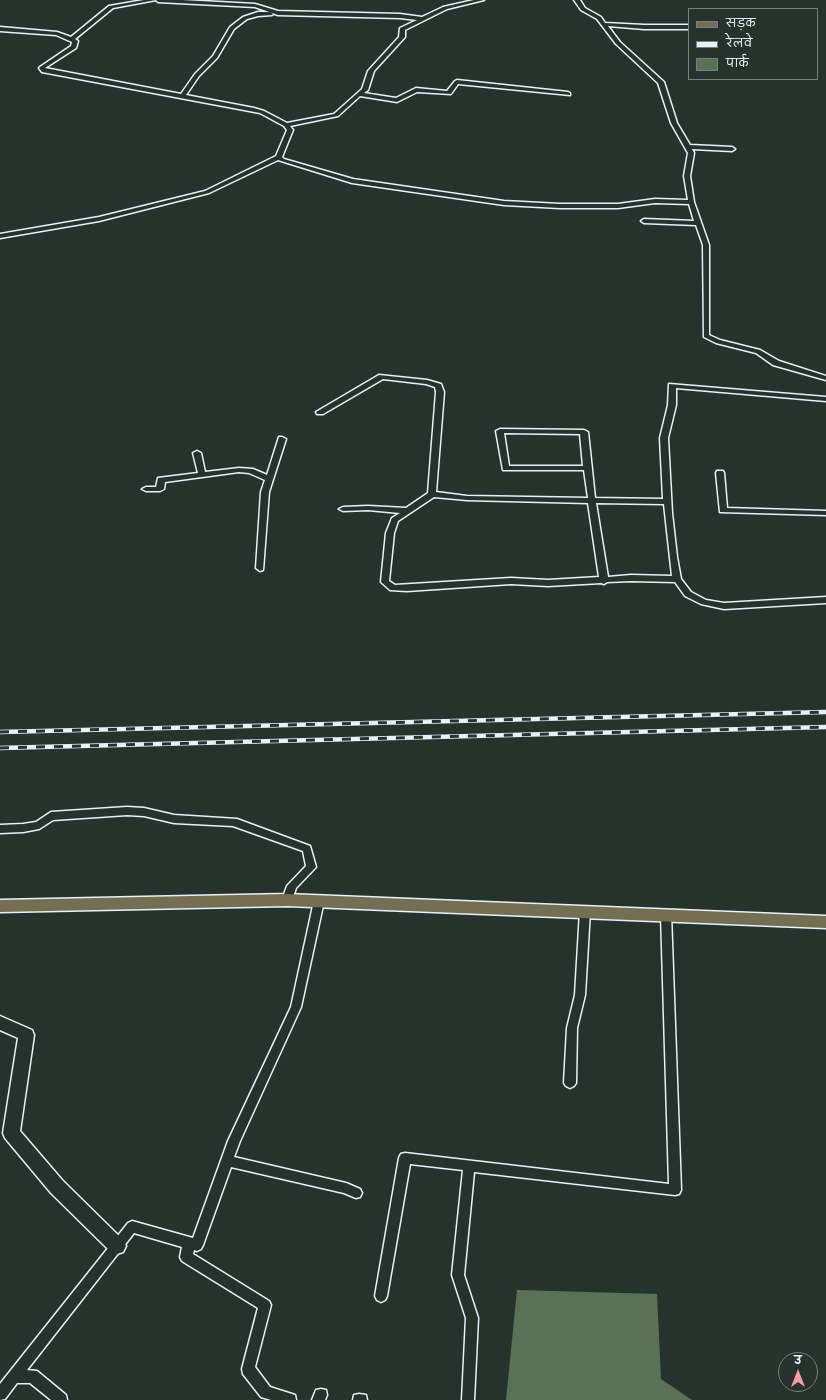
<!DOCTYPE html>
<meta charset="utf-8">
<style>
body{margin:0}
#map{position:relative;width:826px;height:1400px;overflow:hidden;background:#26332d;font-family:"Balsamiq Sans","Playpen Sans Deva",sans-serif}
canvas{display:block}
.legend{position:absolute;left:688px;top:8px;width:130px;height:72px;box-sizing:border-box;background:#26332d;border:1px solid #747f7e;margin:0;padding:5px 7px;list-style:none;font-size:12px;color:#e8f1f8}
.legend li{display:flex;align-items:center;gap:8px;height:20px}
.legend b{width:20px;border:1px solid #747f7e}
.north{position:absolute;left:778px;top:1352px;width:40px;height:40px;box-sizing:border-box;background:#26332d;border:1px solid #747f7e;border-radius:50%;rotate:0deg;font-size:11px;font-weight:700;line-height:16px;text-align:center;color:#e8f1f8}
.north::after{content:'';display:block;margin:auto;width:14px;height:18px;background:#ff9aa2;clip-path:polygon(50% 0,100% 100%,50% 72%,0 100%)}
</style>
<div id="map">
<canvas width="826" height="1400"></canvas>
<ul class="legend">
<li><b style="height:5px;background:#726f52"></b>सड़क</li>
<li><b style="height:5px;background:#e8f1f8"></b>रेलवे</li>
<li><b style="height:11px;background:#5b7156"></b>पार्क</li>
</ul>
<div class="north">उ</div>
</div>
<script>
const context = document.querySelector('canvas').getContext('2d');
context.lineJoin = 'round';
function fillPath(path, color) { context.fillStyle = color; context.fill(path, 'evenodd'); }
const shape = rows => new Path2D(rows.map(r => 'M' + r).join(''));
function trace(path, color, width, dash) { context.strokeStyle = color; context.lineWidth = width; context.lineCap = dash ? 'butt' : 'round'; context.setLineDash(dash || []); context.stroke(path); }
fillPath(shape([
 [517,1290,657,1294,661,1379,692,1400,506,1400]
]), '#5b7156');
const street = shape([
 [144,0,182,0,255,4,278,11,400,14,422,17,443,7,474,0,484,0,447,9,405,30,405,37,374,71,368,90,364,93,396,98,416,88,447,91,455,81,457,80,568,92,570,93,570,95,458,84,451,94,417,92,397,102,360,96,338,116,290,126,293,130,282,157,284,159,353,179,504,201,560,204,618,204,655,199,688,200,684,176,688,153,671,123,658,83,616,44,597,19,581,10,574,0,580,0,585,8,601,17,605,23,644,25,689,25,689,29,644,29,608,26,620,42,664,82,677,123,690,145,732,147,735,149,732,151,692,149,694,153,690,176,694,202,709,245,709,335,720,340,760,350,779,361,826,376,826,380,773,365,756,353,716,343,704,337,703,245,696,225,644,223,641,221,644,219,694,221,689,204,655,203,618,208,560,208,504,205,352,183,278,160,209,193,99,221,0,238,0,234,99,217,205,191,276,156,287,130,284,126,260,113,42,72,39,68,40,67,71,46,72,42,56,35,0,31,0,27,57,32,71,37,109,6,144,0],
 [156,0,158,2,255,7,278,15,400,18,417,20,400,28,399,37,368,71,362,89,334,114,287,123,264,111,254,108,186,95,199,76,217,58,234,29,247,19,258,16,272,15,273,14,270,12,258,12,243,17,230,27,213,56,195,74,181,94,45,68,76,48,78,41,75,39,113,8,156,0],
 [379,375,427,380,441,384,444,392,436,492,467,496,588,498,584,470,503,470,496,431,500,429,584,430,588,432,595,498,663,499,660,438,668,405,669,384,826,397,826,401,676,388,676,405,668,438,672,513,677,557,681,579,691,592,706,600,724,603,826,597,826,603,724,609,701,604,685,596,675,582,631,581,607,582,604,584,601,583,548,586,511,584,407,591,390,590,381,582,386,533,392,518,400,513,368,510,343,511,339,509,343,507,368,506,406,508,428,493,436,392,435,387,426,384,383,379,323,414,317,414,316,412,379,375],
 [504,433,580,434,583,466,509,466,504,433],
 [434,497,467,500,588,503,599,577,548,580,511,578,395,585,389,581,394,533,398,521,434,497],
 [596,503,664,504,672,576,631,575,608,577,596,503],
 [279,437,282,437,286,439,269,492,263,570,260,571,256,568,261,492,265,480,249,473,239,472,165,482,164,489,160,491,146,491,142,489,146,487,156,487,158,478,198,473,193,453,197,451,201,453,205,472,239,468,253,469,267,475,279,437],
 [717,471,723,471,724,473,727,508,826,511,826,515,720,512,716,473,717,471],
 [127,807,144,808,174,815,237,819,310,846,316,867,296,888,291,903,287,904,283,903,282,900,287,886,306,866,303,851,233,826,174,823,144,816,127,815,53,820,39,829,23,832,0,833,0,825,23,824,36,822,51,812,127,807],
 [319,897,323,898,324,901,301,1007,240,1141,234,1157,346,1183,360,1189,362,1193,360,1197,356,1198,344,1193,231,1167,203,1245,201,1249,197,1251,194,1250,193,1254,269,1301,271,1305,255,1367,270,1387,295,1395,296,1400,271,1400,261,1397,243,1374,242,1369,258,1308,182,1261,180,1257,182,1247,134,1233,27,1370,37,1371,66,1395,67,1400,51,1400,30,1383,17,1383,5,1399,0,1400,0,1384,128,1223,132,1221,193,1238,228,1141,291,1007,314,901,315,898,319,897],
 [585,907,589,908,590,911,585,995,577,1028,576,1083,574,1086,570,1088,566,1086,564,1083,567,1028,575,995,580,911,581,908,585,907],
 [666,910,670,911,671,914,681,1190,679,1194,675,1195,474,1172,464,1275,478,1318,474,1400,462,1400,466,1318,452,1275,463,1170,410,1164,387,1296,385,1300,381,1302,377,1300,375,1296,399,1158,401,1154,405,1153,669,1184,661,914,662,911,666,910],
 [321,1389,326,1390,327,1395,325,1400,312,1400,316,1390,321,1389],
 [359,1394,366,1395,367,1400,353,1400,354,1395,359,1394]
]);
const secondary = shape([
 [0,1016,32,1030,34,1035,20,1131,63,1181,123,1240,126,1246,123,1252,117,1254,111,1252,51,1193,5,1138,3,1133,18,1038,0,1030,0,1016]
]);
const primary = shape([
 [287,894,826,916,826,928,287,906,0,912,0,900,287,894]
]);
trace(street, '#e8f1f8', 3);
trace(secondary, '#e8f1f8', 3);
trace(primary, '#e8f1f8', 3);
fillPath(street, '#26332d');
fillPath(secondary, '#26332d');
fillPath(primary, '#726f52');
const rail = shape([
 [0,732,826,712],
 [0,748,826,727]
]);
trace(rail, '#e8f1f8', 4.5);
trace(rail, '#26332d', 3, [9]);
</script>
